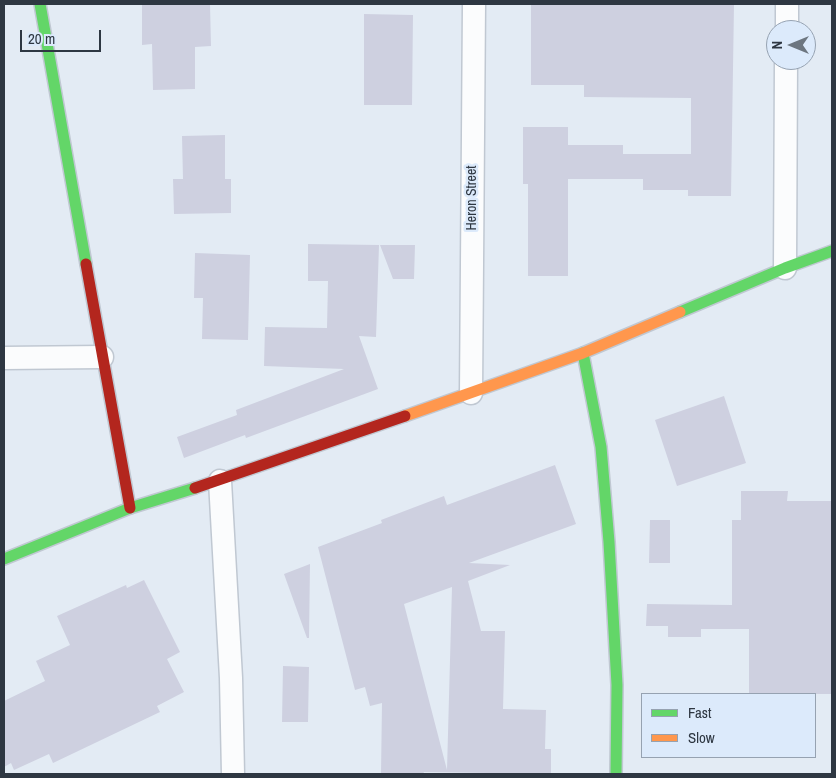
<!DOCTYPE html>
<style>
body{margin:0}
#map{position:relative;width:836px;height:778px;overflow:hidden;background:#e3ebf4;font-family:"Archivo Narrow",sans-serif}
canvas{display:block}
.frame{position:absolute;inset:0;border:5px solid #2e3742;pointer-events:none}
.legend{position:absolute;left:641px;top:693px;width:175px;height:65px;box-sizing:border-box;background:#dceafb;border:1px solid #96a2b1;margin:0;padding:6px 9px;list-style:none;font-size:15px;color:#2e3742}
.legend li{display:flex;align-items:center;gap:10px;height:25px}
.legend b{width:25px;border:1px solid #96a2b1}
.north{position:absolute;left:766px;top:20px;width:50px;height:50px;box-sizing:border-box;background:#dceafb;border:1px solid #96a2b1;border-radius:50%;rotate:270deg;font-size:14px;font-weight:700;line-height:20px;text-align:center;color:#2e3742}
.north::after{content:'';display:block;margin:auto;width:18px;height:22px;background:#6d7680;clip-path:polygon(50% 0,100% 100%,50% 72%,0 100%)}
.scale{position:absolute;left:20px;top:30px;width:81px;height:22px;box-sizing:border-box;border:2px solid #2e3742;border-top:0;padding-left:6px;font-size:15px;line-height:18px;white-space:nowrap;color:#2e3742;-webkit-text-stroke:4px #dceafb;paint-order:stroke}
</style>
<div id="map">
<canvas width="836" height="778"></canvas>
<div class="frame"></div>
<ul class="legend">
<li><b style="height:6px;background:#63d668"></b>Fast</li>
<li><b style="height:6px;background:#ff974d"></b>Slow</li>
</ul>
<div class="north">N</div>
<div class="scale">20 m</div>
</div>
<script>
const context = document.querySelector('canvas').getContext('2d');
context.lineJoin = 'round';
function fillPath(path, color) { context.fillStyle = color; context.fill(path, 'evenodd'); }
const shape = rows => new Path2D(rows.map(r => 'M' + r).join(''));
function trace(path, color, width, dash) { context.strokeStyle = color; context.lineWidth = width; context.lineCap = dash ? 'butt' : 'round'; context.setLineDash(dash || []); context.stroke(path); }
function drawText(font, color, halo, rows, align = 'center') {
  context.font = font + ' "Archivo Narrow",sans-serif'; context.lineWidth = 5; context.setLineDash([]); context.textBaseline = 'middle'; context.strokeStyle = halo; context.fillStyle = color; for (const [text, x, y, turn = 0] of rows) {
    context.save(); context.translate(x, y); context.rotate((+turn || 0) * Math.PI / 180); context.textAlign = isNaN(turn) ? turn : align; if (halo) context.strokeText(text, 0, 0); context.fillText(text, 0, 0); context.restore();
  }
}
fillPath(shape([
 [142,4,210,4,211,46,195,47,195,89,153,90,152,44,142,45],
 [531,4,734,4,731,196,688,196,688,190,643,190,643,179,568,179,568,276,528,276,528,184,523,184,523,127,568,127,568,145,623,145,623,154,691,154,691,98,584,97,584,85,531,85],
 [364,14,413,15,412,105,364,105],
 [225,135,225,179,231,179,231,213,174,214,173,179,183,179,182,136],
 [308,244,379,245,376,337,359,336,378,389,246,438,245,435,184,458,177,437,237,415,236,410,344,369,264,366,265,327,327,328,328,281,308,281],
 [380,245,415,245,414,279,393,279],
 [195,253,250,255,248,340,202,339,203,298,194,298],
 [724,396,746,463,677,486,655,420],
 [555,465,576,524,469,563,510,565,468,581,481,631,505,631,503,709,546,710,545,749,551,749,551,774,424,772,423,774,381,774,382,703,370,706,365,687,355,690,318,547,382,523,381,520,444,496,447,505],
 [452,587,447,770,404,604],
 [741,491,788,491,787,501,832,501,832,694,749,694,749,629,701,629,701,637,668,637,668,626,646,626,647,604,732,605,732,520,741,520],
 [650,520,670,520,670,563,649,563],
 [310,564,309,638,307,638,284,574],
 [144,580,180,652,167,659,184,692,157,706,160,712,53,763,49,754,14,770,11,763,4,767,4,701,45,681,36,661,70,645,57,616,126,585,127,588],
 [283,666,309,667,308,722,282,722]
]), '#ced0e0');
const street = shape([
 [787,30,787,4],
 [785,268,786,60],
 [4,358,102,357],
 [471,393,474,4],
 [220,481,231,678,233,774]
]);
const fast = shape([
 [40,4,86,264],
 [680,312,785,268,832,251],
 [583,353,601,447,609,542,617,685,616,774],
 [4,559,130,508,195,488]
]);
const slow = shape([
 [405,416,583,353,680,312]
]);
const jam = shape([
 [86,264,130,508],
 [195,488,405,416]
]);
trace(street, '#c0c8d2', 25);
trace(fast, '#c0c8d2', 14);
trace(slow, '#c0c8d2', 14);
trace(jam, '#c0c8d2', 14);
trace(street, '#fbfcfd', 22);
trace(fast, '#63d668', 11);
trace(slow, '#ff974d', 11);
trace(jam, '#b3261e', 11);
drawText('14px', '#2e3742', '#dceafb', [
 ["Heron Street",472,198,-90]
]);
</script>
